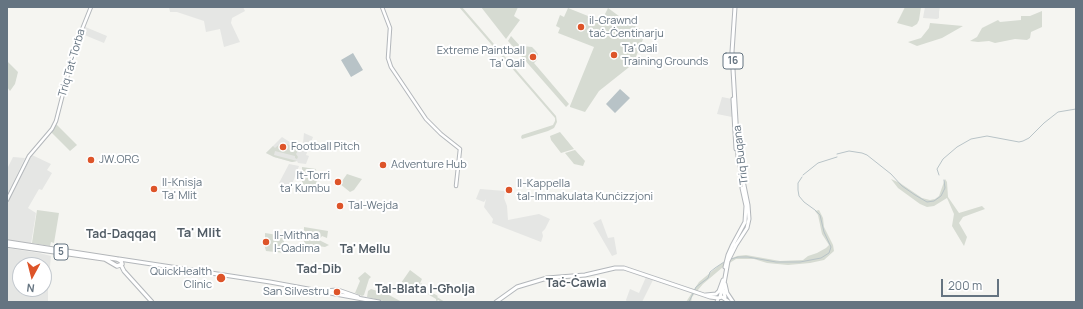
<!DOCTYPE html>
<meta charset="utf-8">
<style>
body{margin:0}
#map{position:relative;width:1083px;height:309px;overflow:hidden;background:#f5f5f1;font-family:Manrope,sans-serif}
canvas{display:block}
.frame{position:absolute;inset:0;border:8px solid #657481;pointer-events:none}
.north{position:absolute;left:12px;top:257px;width:40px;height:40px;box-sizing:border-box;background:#fff;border:1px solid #c1c7cd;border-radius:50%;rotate:187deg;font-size:11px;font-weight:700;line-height:16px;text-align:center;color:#657481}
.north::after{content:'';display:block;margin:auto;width:14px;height:18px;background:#dd5429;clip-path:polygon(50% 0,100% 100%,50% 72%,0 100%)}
.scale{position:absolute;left:941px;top:279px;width:58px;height:18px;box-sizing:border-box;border:2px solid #657481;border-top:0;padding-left:5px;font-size:12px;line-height:14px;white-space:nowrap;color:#657481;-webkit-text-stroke:3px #fff;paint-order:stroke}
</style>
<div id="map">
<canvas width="1083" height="309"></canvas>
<div class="frame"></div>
<div class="north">N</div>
<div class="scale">200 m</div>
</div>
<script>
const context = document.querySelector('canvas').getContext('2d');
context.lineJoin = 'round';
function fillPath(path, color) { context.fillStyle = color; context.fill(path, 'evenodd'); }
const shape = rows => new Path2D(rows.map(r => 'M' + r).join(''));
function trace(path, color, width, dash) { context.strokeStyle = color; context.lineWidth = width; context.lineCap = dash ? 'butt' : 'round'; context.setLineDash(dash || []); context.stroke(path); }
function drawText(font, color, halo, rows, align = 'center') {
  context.font = font + ' Manrope,sans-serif'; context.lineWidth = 4; context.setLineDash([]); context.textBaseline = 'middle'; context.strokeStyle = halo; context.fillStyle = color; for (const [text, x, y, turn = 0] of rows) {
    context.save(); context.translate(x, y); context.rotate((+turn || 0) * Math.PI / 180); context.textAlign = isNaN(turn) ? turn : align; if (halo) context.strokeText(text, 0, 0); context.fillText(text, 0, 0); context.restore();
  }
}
fillPath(shape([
 [169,7,243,7,245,11,232,18,231,23,240,42,224,47,220,29,206,32,204,21,177,12,170,12],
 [925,7,940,7,939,12,939,18,937,19,923,18],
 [83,26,107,36,104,43,82,34,82,32,81,31],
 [722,97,732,99,732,117,717,114],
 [304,133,313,137,306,155,309,156,306,164,298,163,297,161,292,162,274,157,266,153,282,137,299,148,303,143],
 [32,155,51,164,47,170,52,173,42,190,39,189,28,208,36,213,31,244,7,240,7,202],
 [13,157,25,158,7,195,7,169],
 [289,164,299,166,289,192,279,183],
 [480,189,505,191,504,198,507,206,508,220,539,214,550,219,545,229,542,232,543,236,541,242,492,223,493,219,484,207,486,199,484,202,476,199],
 [601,219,608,238,614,237,617,254,612,256,593,223],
 [7,248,39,253,51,256,48,287,48,302,7,302],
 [20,265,44,265,44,289,20,289],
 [646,277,653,280,642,302,627,302,626,300,630,289,639,293]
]), '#e5e6e4');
fillPath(shape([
 [459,7,462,7,556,116,557,122,554,128,548,131,522,139,521,137,522,135,553,125,555,121,555,118],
 [481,7,518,7,514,16,520,20,506,39],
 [905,7,921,7,919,20,917,24,912,27,897,23],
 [568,8,603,22,604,19,603,18,608,8,627,22,646,32,633,64,599,91,585,112,570,107,570,106,594,47,558,33,560,28,556,26,560,15,564,17],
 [1042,11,1042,27,1031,32,1030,38,1027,40,1015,39,995,43,989,41,978,42,970,41,977,37,982,28,998,20,1000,22,1021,20,1021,16,1030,16],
 [930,23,963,26,942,38,917,46,908,42,921,38,929,28],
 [511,36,521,47,523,46,532,47,535,50,538,54,537,60,534,63,569,104,566,107,508,41],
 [7,61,18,72,15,84,10,91,7,87],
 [56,124,77,145,70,151,51,132],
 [560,132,574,149,561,153,551,140,550,136],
 [282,142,299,149,296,154,298,157,297,159,295,158,295,156,275,151,274,155,297,161,292,162,274,157,266,153,273,146,275,148],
 [575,150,585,161,583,166,574,164,565,153],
 [302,167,316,169,317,189,302,189],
 [347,174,362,179,354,190,350,192,340,184],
 [891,179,900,183,922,198,930,200,935,199,939,196,945,179,947,182,948,197,959,213,982,206,985,209,963,217,959,223,967,237,964,246,952,226,954,214,947,198,934,206,927,207,920,204,898,188],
 [37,210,59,213,54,243,51,242,50,246,32,243],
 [819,210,823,218,824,227,833,245,834,251,824,260,810,263,788,265,767,263,754,259,736,259,723,267,703,284,692,297,691,302,686,302,699,282,722,263,737,256,746,255,780,261,803,260,808,256,817,253,826,248,829,245,822,234,818,215,815,211],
 [304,227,328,231,327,238,322,236,319,240,329,245,325,247,304,244],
 [265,233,284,236,284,253,266,251,264,244,267,244,269,240,265,238],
 [410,270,422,279,419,285,421,283,429,291,438,296,437,297,445,302,440,302,439,300,436,301,436,299,426,293,427,291,419,285,413,292,401,283],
 [365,272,371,277,369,279,364,295,362,296,355,293,360,281,358,278],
 [371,289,387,294,402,302,387,302,367,297,368,291]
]), '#d6dbd2');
fillPath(shape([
 [353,53,363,70,351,77,341,60],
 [620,89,630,98,615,113,606,104]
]), '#b8c3c7');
trace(shape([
 [837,154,849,151,862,153,867,155,891,174,902,186,915,195,927,202,934,201,941,196,945,188,944,180],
 [803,175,818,163,837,157],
 [939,175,937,169,943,159,957,147,971,139,987,136,1019,142,1023,141,1029,138,1044,123,1058,112,1076,109],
 [731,259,738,257,748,257,776,262,800,262,821,258,829,253,831,247,824,232,820,215,815,210,804,202,799,196,798,190,798,183,802,177],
 [689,302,696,287,708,278,710,272,715,268,724,262]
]), '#b8c3c7', 1);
const secondary = shape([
 [382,7,390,28,388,58,391,67,426,119,441,134,460,149,456,186],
 [7,200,29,156,52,129,56,121,75,47,91,7]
]);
const primary = shape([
 [733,99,736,149],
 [119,259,270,282,379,302],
 [121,265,124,271,152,302],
 [725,267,728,255,732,246,745,222,746,206,742,188],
 [725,284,727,293,733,302],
 [323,291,338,290,358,297],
 [706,295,716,294,719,291,723,280],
 [720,297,722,289],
 [725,297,723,289,728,261,736,245,747,228,749,219,748,205,738,156,732,52,735,7],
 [496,302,517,287,547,278,585,275,615,268,624,268,710,297,718,298],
 [717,302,718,298,722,297,729,302]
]);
const trunk = shape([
 [7,242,117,259,121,261,122,264,120,265,117,266,105,259,7,245]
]);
trace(secondary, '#b3b7bb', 4.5);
trace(primary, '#b3b7bb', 5);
trace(trunk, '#b3b6b9', 5.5);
trace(secondary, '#fff', 2.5);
trace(primary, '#fff', 3);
trace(trunk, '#fff', 3.5);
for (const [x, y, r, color] of [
 [581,27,4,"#dd5429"],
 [614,55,4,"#dd5429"],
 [533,57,4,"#dd5429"],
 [283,147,4,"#dd5429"],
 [91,160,4,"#dd5429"],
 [383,165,4,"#dd5429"],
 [338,182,4,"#dd5429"],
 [154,189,4,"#dd5429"],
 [509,190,4,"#dd5429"],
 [340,206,4,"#dd5429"],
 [266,242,4,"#dd5429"],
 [221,278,5,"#dd5429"],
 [337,292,4,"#dd5429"]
]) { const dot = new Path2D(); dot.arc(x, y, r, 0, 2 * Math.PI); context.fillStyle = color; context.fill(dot); trace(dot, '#fff', 1.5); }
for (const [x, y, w] of [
 [733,61,20],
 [61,252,14]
]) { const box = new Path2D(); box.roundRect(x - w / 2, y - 8, w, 16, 3); context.fillStyle = '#fff'; context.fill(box); trace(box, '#657481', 1); }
drawText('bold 10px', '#657481', null, [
 ["16",733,61],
 ["5",61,252]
]);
drawText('11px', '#657481', '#fff', [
 ["il-Grawnd",589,21],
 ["taċ-Ċentinarju",589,34],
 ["Ta' Qali",622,49],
 ["Training Grounds",622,62],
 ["Extreme Paintball",525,51,"right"],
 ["Ta' Qali",525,64,"right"],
 ["Football Pitch",291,147],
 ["JW.ORG",99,160],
 ["Adventure Hub",391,165],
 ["It-Torri",330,176,"right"],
 ["ta' Kumbu",330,189,"right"],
 ["Il-Knisja",162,183],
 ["Ta' Mlit",162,196],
 ["Il-Kappella",517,184],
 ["tal-Immakulata Kunċizzjoni",517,197],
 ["Tal-Wejda",348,206],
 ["Il-Mitħna",274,236],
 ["l-Qadima",274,249],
 ["QuickHealth",212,272,"right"],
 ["Clinic",212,285,"right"],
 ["San Silvestru",329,292,"right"]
], 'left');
drawText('11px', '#657481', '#fff', [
 ["Triq Tat-Torba",72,63,-74],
 ["Triq Buqana",741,155,-97]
]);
drawText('bold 12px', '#525d66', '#fff', [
 ["Tad-Daqqaq",121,235],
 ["Ta' Mellu",365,250],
 ["Tad-Dib",319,270],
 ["Taċ-Ċawla",576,284],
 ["Tal-Blata l-Għolja",425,290]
]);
drawText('bold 13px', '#525d66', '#fff', [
 ["Ta' Mlit",199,233]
]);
</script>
